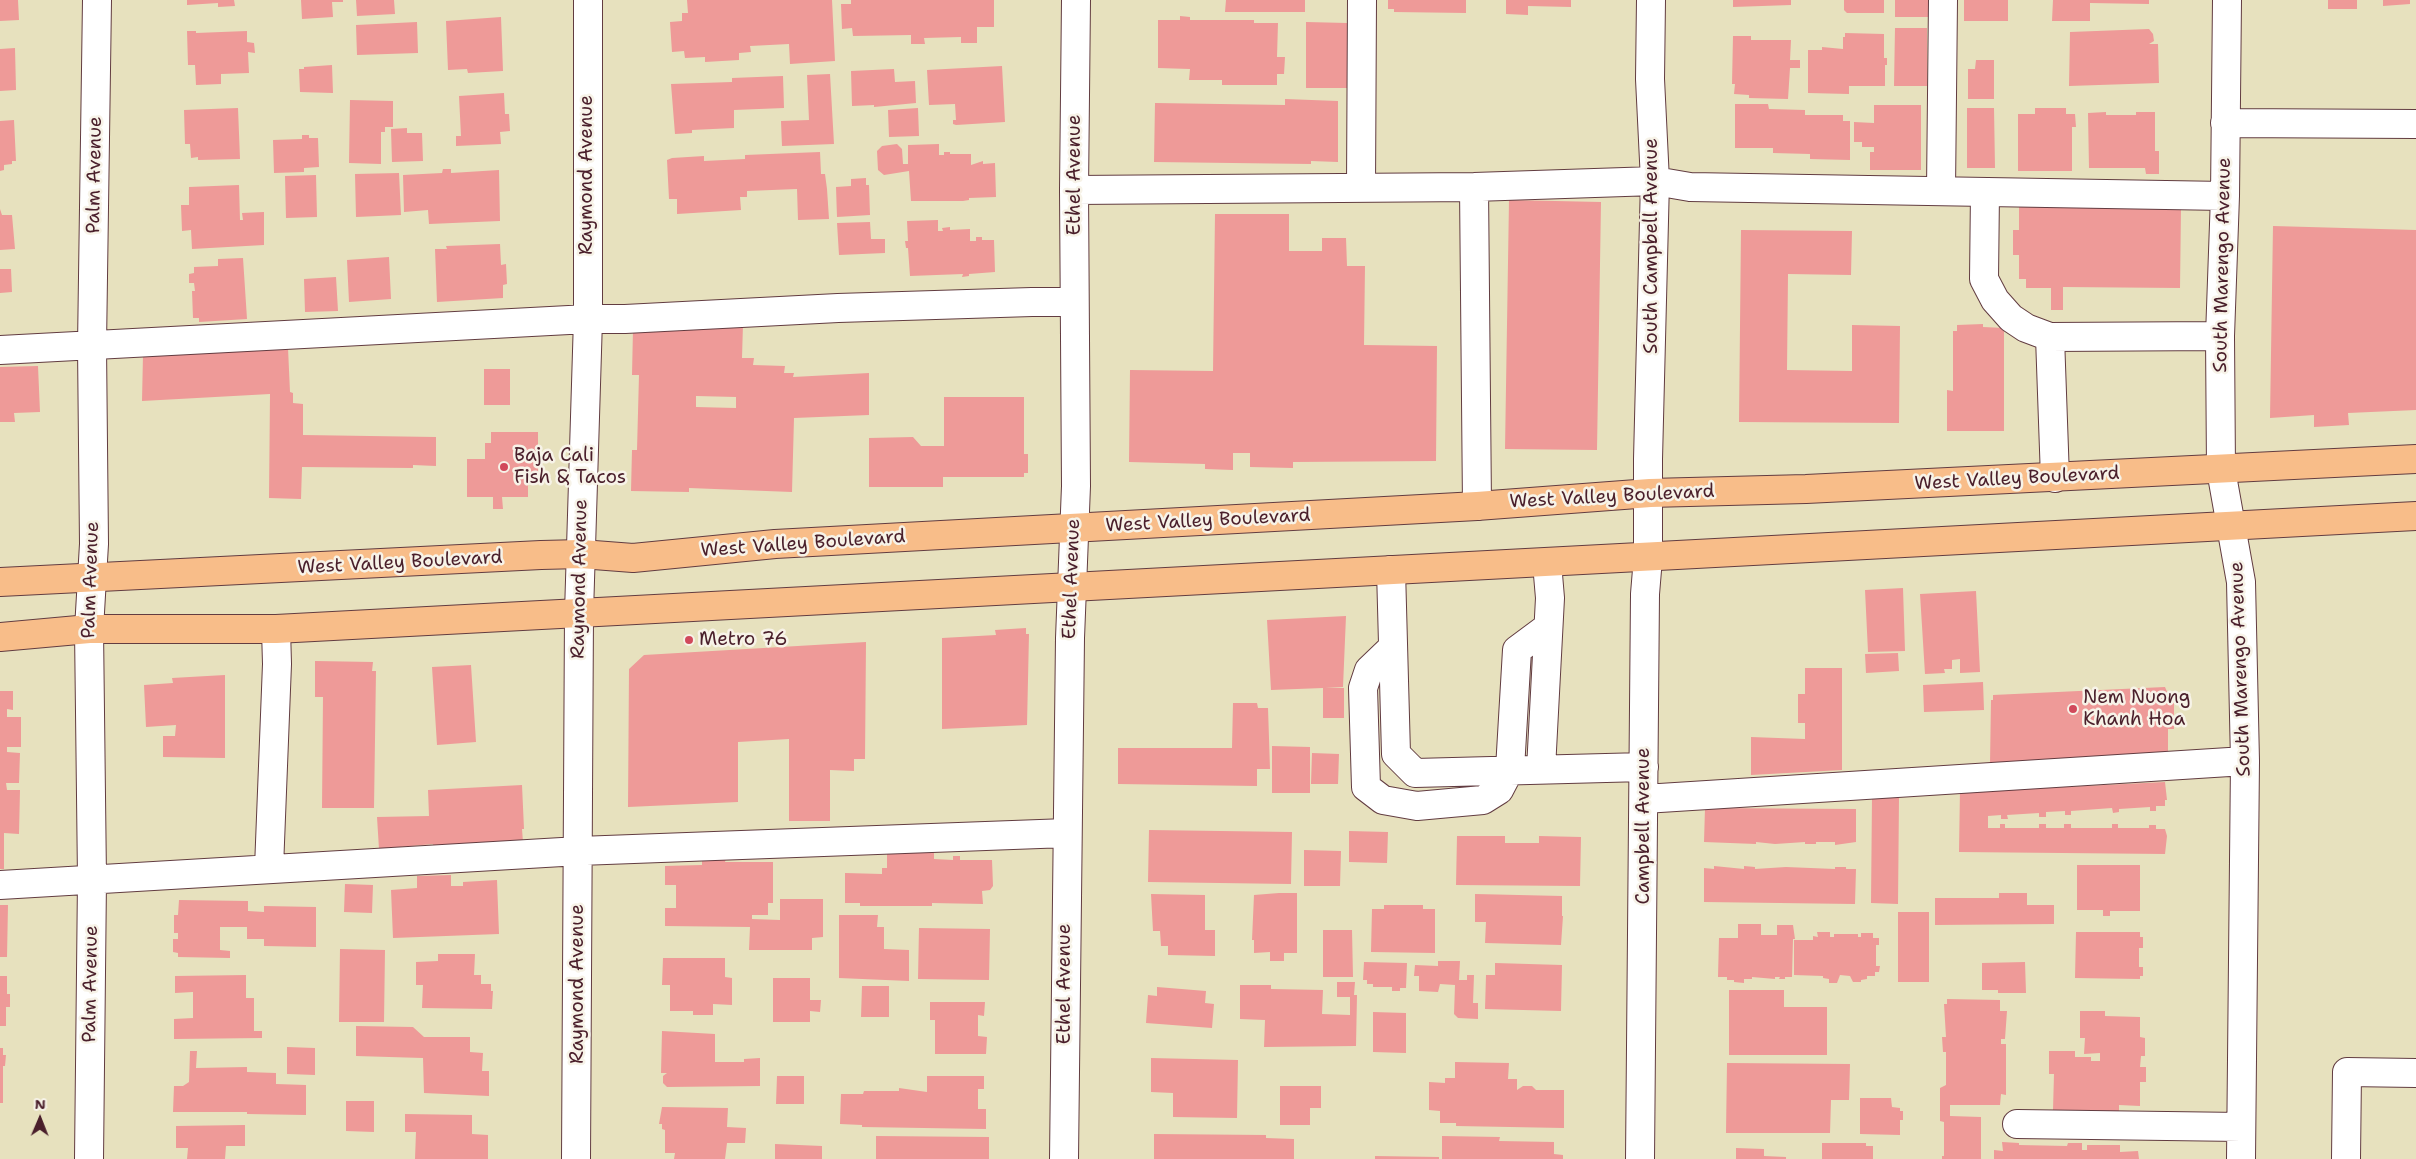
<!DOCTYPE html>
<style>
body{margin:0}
#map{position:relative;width:2416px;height:1159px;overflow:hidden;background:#e7e1be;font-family:"Shantell Sans",sans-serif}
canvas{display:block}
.north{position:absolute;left:15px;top:1094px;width:50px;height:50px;-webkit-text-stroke:4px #f7f3e8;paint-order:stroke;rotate:1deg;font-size:14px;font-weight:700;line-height:20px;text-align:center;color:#4a1f2b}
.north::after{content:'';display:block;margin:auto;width:18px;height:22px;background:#4a1f2b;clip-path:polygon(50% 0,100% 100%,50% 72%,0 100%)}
</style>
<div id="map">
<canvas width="2416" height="1159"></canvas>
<div class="north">N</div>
</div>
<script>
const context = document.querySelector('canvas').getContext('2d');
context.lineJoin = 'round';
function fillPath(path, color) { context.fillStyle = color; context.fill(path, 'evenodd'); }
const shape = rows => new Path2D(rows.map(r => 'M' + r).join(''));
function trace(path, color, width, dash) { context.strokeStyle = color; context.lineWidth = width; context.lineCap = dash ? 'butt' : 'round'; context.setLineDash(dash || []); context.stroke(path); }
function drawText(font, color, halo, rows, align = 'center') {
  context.font = font + ' "Shantell Sans",sans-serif'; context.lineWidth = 5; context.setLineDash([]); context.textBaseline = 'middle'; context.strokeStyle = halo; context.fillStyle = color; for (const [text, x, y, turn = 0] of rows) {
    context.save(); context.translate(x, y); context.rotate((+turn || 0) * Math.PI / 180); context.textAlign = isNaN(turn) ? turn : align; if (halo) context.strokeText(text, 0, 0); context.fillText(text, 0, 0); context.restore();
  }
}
fillPath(shape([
 [0,0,18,0,19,20,0,21],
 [187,0,234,0,235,6,218,7,218,3,187,5],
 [301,0,343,0,343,2,332,2,333,17,302,19],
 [356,0,394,0,395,14,357,16],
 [687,0,832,0,835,61,790,64,789,44,750,46,751,52,739,53,739,60,705,62,705,57,685,58,684,51,672,52,670,22,682,21,682,13,688,13],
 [851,0,994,0,994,27,977,27,977,43,961,43,961,37,924,38,925,44,911,44,911,35,853,36,852,28,842,29,841,4,851,4],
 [1226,0,1305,0,1305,12,1225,12],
 [1388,0,1466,0,1466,13,1394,12,1394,9,1388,9],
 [1506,0,1571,0,1571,7,1528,6,1528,15,1506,14],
 [1733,0,1791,0,1791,5,1733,7],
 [1844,0,1884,0,1884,13,1847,13,1844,10],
 [1895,0,1929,0,1929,17,1895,17],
 [1964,0,2008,0,2008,21,1964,21],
 [2053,0,2149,0,2149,4,2090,3,2090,21,2052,21],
 [2328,0,2357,0,2357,9,2328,9],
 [2383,0,2410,0,2410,4,2383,6],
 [1180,16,1190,17,1190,20,1254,20,1254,23,1278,23,1277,57,1285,57,1284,74,1277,74,1277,85,1222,85,1222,80,1189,80,1190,69,1158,68,1158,20,1180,20],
 [501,17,503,71,468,73,467,69,448,70,446,21],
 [417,22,418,53,357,55,356,25],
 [1306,22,1347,23,1347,88,1306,88],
 [1895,28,1927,28,1927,86,1894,86],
 [2149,29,2153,34,2154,41,2149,44,2158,44,2159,83,2069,86,2070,32],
 [187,31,196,31,196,33,247,31,247,42,254,43,255,53,248,52,249,73,221,74,221,84,196,85,195,65,188,65],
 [1845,33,1884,34,1884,58,1887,58,1887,65,1885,65,1885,86,1849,86,1849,94,1808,93,1808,50,1822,50,1822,47,1843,49,1843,37,1845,37],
 [1733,36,1751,36,1751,40,1791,40,1790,60,1800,60,1800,68,1790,68,1788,99,1749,98,1749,95,1734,94,1735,84,1732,84],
 [15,48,16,90,0,91,0,49],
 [1976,60,1994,60,1994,99,1968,99,1968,69,1975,69],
 [332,65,333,93,300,92,299,69,304,69,304,67],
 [1002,66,1005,122,956,125,953,124,953,120,956,120,955,104,929,105,927,70],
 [894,69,895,82,915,81,916,103,874,107,874,105,852,106,851,71],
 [830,74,834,144,782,146,781,121,809,120,807,75],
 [783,76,784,108,734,110,734,128,692,130,692,133,675,134,671,84,732,82,732,78],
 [504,93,505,114,509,114,510,131,500,132,501,144,456,146,456,136,461,136,459,96],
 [1285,99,1338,101,1338,162,1311,161,1311,164,1154,162,1155,103,1285,105],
 [350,100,393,101,393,127,385,127,385,132,381,132,381,164,349,163],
 [1735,104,1768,104,1769,109,1805,110,1805,115,1843,115,1843,121,1850,121,1850,160,1810,159,1810,154,1773,153,1773,148,1735,148],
 [1874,105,1921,105,1921,170,1870,170,1870,152,1874,152,1874,147,1862,147,1862,142,1854,142,1854,122,1874,123],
 [238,108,240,159,198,160,198,157,191,158,190,144,185,144,184,110],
 [918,108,919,136,889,137,888,110],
 [1967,108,1994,108,1995,168,1967,168],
 [2035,108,2066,108,2066,114,2075,114,2076,127,2072,127,2072,171,2018,171,2018,114,2035,114],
 [2106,112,2106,115,2136,115,2136,112,2155,112,2155,151,2159,151,2159,174,2146,174,2145,168,2089,168,2088,113],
 [14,120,16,161,12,161,12,164,4,165,4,170,0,171,0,121],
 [407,128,407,133,422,133,423,161,392,162,391,129],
 [302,135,309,135,309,138,318,138,319,167,304,168,304,172,274,173,273,140,302,139],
 [897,144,902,149,903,164,908,164,908,145,939,144,939,155,944,155,944,152,950,152,950,154,971,154,971,165,983,161,983,164,995,163,996,197,969,198,969,200,963,201,911,201,909,171,884,175,878,170,877,151,882,146],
 [820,152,821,174,825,174,827,189,829,219,798,220,797,189,747,191,747,197,740,197,741,210,677,214,677,199,669,199,667,160,672,158,704,156,704,161,745,159,745,155],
 [443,169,451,169,451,173,499,170,500,221,429,224,428,210,404,212,403,175,442,173],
 [399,173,401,215,356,217,355,174],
 [316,175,317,217,286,218,285,176],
 [866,178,866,185,869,185,870,215,837,217,836,187,851,186,851,179],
 [239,185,240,220,243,220,242,213,264,212,264,245,192,249,191,230,182,231,181,205,189,205,189,187],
 [1509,200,1601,202,1597,450,1505,449],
 [2019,207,2181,208,2180,288,2063,287,2063,310,2051,310,2051,288,2026,288,2026,279,2019,279,2019,255,2013,255,2013,230,2019,230],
 [0,209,2,215,12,215,15,249,0,250],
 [1215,214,1289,214,1289,251,1322,251,1322,238,1346,238,1347,266,1365,266,1364,345,1437,346,1436,461,1293,462,1293,468,1250,467,1250,453,1233,453,1233,470,1205,469,1205,464,1129,462,1130,370,1213,371],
 [938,220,938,231,943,231,942,228,950,227,950,230,970,229,970,241,976,241,976,237,982,237,982,240,994,240,995,272,969,274,969,276,962,277,963,274,910,276,908,248,906,248,905,241,908,241,907,221],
 [870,222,871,239,885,239,885,253,839,255,837,223],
 [2273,226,2416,230,2416,410,2348,413,2349,425,2314,427,2314,415,2270,418],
 [1741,230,1852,231,1851,275,1788,274,1787,370,1852,371,1852,325,1900,326,1899,423,1739,422],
 [500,244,501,265,506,264,507,284,503,285,503,298,437,302,435,249,447,249,446,246],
 [389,257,391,299,349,302,347,260],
 [243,258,247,319,199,322,199,318,193,318,192,291,195,291,194,283,189,283,189,274,194,273,194,267,218,266,218,259],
 [0,269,11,269,12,292,0,293],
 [336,277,338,311,305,312,304,279],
 [743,324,742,358,754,358,753,365,785,366,784,373,794,373,793,377,869,373,869,415,794,418,792,492,689,488,689,492,631,491,632,450,637,450,639,375,632,375,633,329],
 [696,396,736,397,736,408,696,407],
 [1983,324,1983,327,2004,328,2004,431,1947,431,1947,390,1953,391,1953,331,1957,331,1957,325],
 [288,348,290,392,293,393,293,403,303,404,303,435,436,437,436,466,413,465,413,468,302,467,301,499,269,498,270,394,142,401,143,355],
 [38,366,40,412,14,413,15,422,0,422,0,367],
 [484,369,510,369,510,405,484,405],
 [944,397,1024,397,1024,454,1028,454,1028,473,1024,473,1024,477,943,477,943,487,869,487,869,438,913,437,921,446,944,446],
 [491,432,538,432,538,479,528,479,528,497,502,497,503,509,493,509,493,497,467,497,467,459,485,459,485,443,491,443],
 [1903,588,1905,651,1868,652,1865,590],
 [1976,591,1980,672,1960,673,1960,659,1952,660,1952,669,1944,669,1945,673,1925,674,1920,594],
 [1346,616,1343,687,1325,688,1344,688,1344,718,1323,718,1323,688,1271,690,1267,620],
 [1026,628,1026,634,1029,634,1027,725,942,729,942,638,996,635,995,630],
 [866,642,865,759,854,759,854,771,830,770,830,821,789,821,789,739,738,742,738,802,628,807,629,669,644,655],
 [1898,653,1899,671,1866,673,1865,654],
 [315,661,373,662,372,671,376,671,374,808,322,808,323,697,315,697],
 [471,665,476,742,437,745,432,667],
 [1805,668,1842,668,1842,770,1751,775,1751,737,1805,739,1805,723,1798,723,1798,694,1805,694],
 [225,675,225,758,163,757,163,736,175,736,176,725,146,727,144,685,173,683,172,678],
 [1983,682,1984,710,1924,712,1923,685],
 [2165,687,2168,694,2174,694,2174,729,2168,729,2168,754,1990,764,1991,700,1993,700,1993,695],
 [0,691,13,691,13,710,7,709,7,717,21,717,21,747,7,747,7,752,20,753,19,783,6,783,7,790,20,790,19,834,4,833,4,869,0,869],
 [1233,703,1257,703,1258,708,1268,708,1270,769,1257,769,1257,786,1118,784,1118,748,1232,748],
 [1272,746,1310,747,1310,793,1272,793],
 [1312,753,1339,754,1338,784,1311,784],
 [2165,782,2167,800,2165,800,2165,806,2156,806,2156,811,2150,811,2150,807,2119,809,2119,812,2113,813,2112,808,2071,811,2071,815,2065,815,2065,811,2046,812,2046,817,2039,817,2039,813,2007,815,2008,819,2001,819,2001,815,1988,816,1988,828,2000,828,2000,824,2005,824,2005,828,2039,828,2039,824,2046,824,2046,828,2064,828,2064,824,2071,824,2071,828,2112,828,2112,824,2118,824,2118,828,2149,828,2149,825,2156,825,2156,829,2165,829,2167,836,2165,854,1959,852,1960,789,1983,787,1984,791],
 [522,785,524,829,522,829,523,842,433,847,433,844,379,849,377,817,429,816,428,790],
 [1872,797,1899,798,1898,904,1871,903],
 [1705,808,1856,809,1856,842,1835,845,1835,842,1816,842,1816,844,1805,844,1805,842,1775,844,1756,842,1756,844,1704,842],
 [1149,830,1292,832,1291,884,1148,882],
 [1349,831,1388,832,1387,863,1349,862],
 [1457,836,1505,836,1505,843,1539,843,1539,836,1581,837,1580,886,1456,885],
 [1304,850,1341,851,1340,886,1304,886],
 [887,852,934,853,934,859,953,860,953,856,960,856,960,860,992,860,993,886,990,890,982,891,983,904,932,903,932,906,860,906,860,903,845,903,845,873,882,874,882,868,887,868],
 [702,858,726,858,725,862,773,862,773,903,768,903,768,915,752,915,752,919,780,920,780,899,823,899,823,937,812,938,812,950,749,950,750,927,665,926,665,908,676,908,676,885,665,885,665,866,702,865],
 [2077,865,2140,865,2140,911,2110,911,2110,916,2103,916,2103,910,2077,910],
 [1714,866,1744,869,1744,866,1755,867,1755,869,1786,867,1835,869,1835,867,1846,867,1846,869,1856,869,1855,904,1704,902,1704,868,1714,869],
 [451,875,451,886,463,886,463,882,497,880,499,934,393,938,391,890,417,888,417,876],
 [345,884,373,885,372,913,344,912],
 [1279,893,1297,893,1297,953,1284,953,1284,961,1270,961,1270,952,1254,953,1254,940,1252,940,1254,895],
 [1999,893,2027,893,2027,905,2054,905,2054,924,1935,925,1935,898,1999,898],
 [1151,894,1205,895,1205,930,1215,930,1215,956,1168,955,1168,946,1161,946,1160,931,1153,931],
 [1475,894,1562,896,1562,916,1563,916,1561,945,1485,943,1486,922,1475,922],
 [179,900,248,901,248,911,264,912,264,906,316,907,316,947,264,946,264,939,247,939,247,927,220,927,220,950,230,951,230,958,178,957,178,953,173,952,173,939,178,939,178,933,174,933,174,915,178,915],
 [0,905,8,905,7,957,0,957],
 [1384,905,1423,905,1423,909,1435,909,1435,953,1371,952,1372,909,1384,909],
 [1898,912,1929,912,1929,982,1898,982],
 [839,915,878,915,877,927,884,927,884,949,909,950,909,981,839,978],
 [1738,924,1761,924,1761,935,1777,935,1777,925,1793,925,1795,939,1793,939,1792,977,1785,977,1785,979,1779,979,1780,977,1775,977,1775,979,1752,977,1752,979,1744,979,1744,983,1734,982,1734,980,1727,980,1727,977,1718,977,1719,938,1738,938],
 [919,928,990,929,989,980,918,979],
 [1323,930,1352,930,1353,977,1323,977],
 [1817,932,1830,932,1830,937,1834,937,1834,934,1858,934,1858,937,1861,937,1861,933,1873,933,1873,938,1879,938,1879,945,1876,945,1876,966,1880,966,1879,972,1875,972,1875,976,1867,976,1867,979,1861,980,1861,982,1853,982,1850,976,1840,975,1837,983,1829,983,1829,979,1823,978,1823,976,1794,975,1794,940,1813,940,1813,936,1818,937],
 [2076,932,2140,932,2140,937,2143,937,2143,948,2139,948,2139,967,2143,967,2143,976,2140,976,2140,979,2075,978],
 [340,949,385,950,384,1022,339,1022],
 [438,954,475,954,474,975,481,975,481,984,491,984,491,991,493,991,492,1009,422,1008,423,985,416,985,416,962,438,961],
 [663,958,725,958,725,977,732,978,732,1005,713,1004,713,1015,693,1015,693,1011,670,1011,670,985,662,985],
 [1438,961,1460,961,1459,980,1467,980,1467,975,1474,975,1473,1003,1478,1003,1478,1019,1458,1018,1454,1014,1455,985,1440,984,1438,992,1419,991,1419,976,1414,976,1415,965,1438,966],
 [1364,962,1407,963,1406,988,1400,988,1400,991,1392,991,1392,987,1373,987,1373,984,1367,984,1367,980,1363,980],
 [2025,962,2026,993,1998,993,1998,990,1982,990,1982,963],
 [1495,963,1562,965,1561,1011,1485,1009,1486,975,1495,975],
 [246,975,246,998,254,998,254,1031,262,1031,262,1038,174,1039,174,1019,193,1018,193,992,175,993,175,976],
 [0,976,7,976,7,994,10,994,10,1007,6,1007,6,1026,0,1026],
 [773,978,810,978,810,1000,821,1000,820,1012,810,1011,810,1022,773,1022],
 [1337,982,1355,982,1354,995,1357,995,1356,1046,1264,1047,1265,1020,1240,1019,1240,985,1271,985,1271,989,1323,990,1322,1014,1350,1015,1350,997,1337,997],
 [862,986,889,986,889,1017,861,1017],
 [1157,987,1206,991,1205,1003,1214,1004,1212,1028,1146,1023,1148,995,1157,996],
 [1729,990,1784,990,1784,1007,1827,1007,1827,1055,1729,1055],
 [1947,999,2000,1000,2000,1011,2007,1011,2005,1039,2001,1039,2001,1044,2006,1044,2006,1095,2001,1094,2000,1105,1950,1105,1950,1116,1981,1117,1981,1159,1942,1159,1942,1156,1944,1156,1944,1122,1940,1121,1940,1088,1946,1085,1946,1052,1943,1052,1942,1037,1946,1037,1944,1004,1947,1004],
 [930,1002,985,1002,984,1016,978,1015,978,1036,987,1037,986,1054,935,1054,935,1020,930,1020],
 [2080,1011,2105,1011,2105,1016,2140,1017,2140,1037,2145,1038,2145,1056,2141,1056,2140,1067,2146,1067,2146,1082,2140,1082,2140,1106,2119,1105,2119,1111,2090,1113,2053,1110,2054,1074,2049,1074,2049,1051,2075,1051,2075,1057,2091,1057,2091,1061,2100,1061,2100,1053,2084,1054,2085,1038,2080,1038],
 [1373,1012,1406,1013,1406,1053,1373,1052],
 [356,1026,413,1027,424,1037,470,1037,470,1052,483,1053,482,1071,489,1071,489,1096,424,1093,423,1058,356,1056],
 [662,1031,715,1034,715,1062,744,1062,744,1059,760,1058,760,1086,667,1087,663,1083,663,1076,667,1073,661,1073],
 [287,1047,315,1048,315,1075,287,1074],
 [0,1048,3,1048,3,1055,6,1055,5,1066,3,1066,3,1103,0,1103],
 [190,1051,197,1051,196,1068,247,1067,247,1072,276,1073,276,1084,306,1085,306,1115,247,1114,247,1112,173,1112,174,1086,183,1086,189,1082],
 [1151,1058,1238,1060,1237,1118,1173,1117,1173,1093,1151,1092],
 [1455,1062,1509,1063,1508,1079,1517,1079,1517,1090,1523,1086,1532,1086,1536,1090,1564,1090,1564,1128,1456,1126,1456,1123,1440,1123,1440,1111,1429,1110,1429,1082,1445,1083,1445,1078,1455,1078],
 [1727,1063,1850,1064,1849,1100,1831,1100,1830,1133,1726,1133],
 [777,1076,804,1076,804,1104,776,1104],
 [927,1076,984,1076,984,1089,978,1089,978,1109,986,1109,986,1129,862,1127,862,1125,840,1124,841,1094,863,1094,864,1091,899,1091,899,1088,927,1092],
 [1280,1086,1321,1086,1321,1108,1310,1108,1310,1125,1280,1125],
 [1860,1098,1891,1098,1892,1107,1900,1108,1900,1111,1903,1111,1903,1120,1900,1120,1900,1135,1860,1134],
 [346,1101,374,1101,374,1132,346,1131],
 [662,1107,728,1108,727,1127,746,1128,745,1143,727,1143,725,1159,674,1159,675,1153,665,1153,665,1130,662,1129,662,1124,659,1124],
 [405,1114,472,1115,472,1134,488,1135,488,1159,415,1159,416,1132,405,1132],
 [245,1125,245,1146,226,1146,225,1159,187,1159,188,1148,176,1148,176,1126],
 [1154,1134,1266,1135,1266,1138,1294,1139,1294,1159,1154,1159],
 [876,1136,989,1137,989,1159,876,1159],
 [1442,1136,1500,1137,1499,1141,1554,1142,1554,1154,1563,1155,1563,1159,1442,1159],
 [2002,1142,2019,1143,2019,1145,2067,1146,2068,1143,2082,1143,2082,1150,2087,1150,2087,1145,2120,1145,2120,1152,2138,1151,2139,1159,1994,1159,1994,1150,2003,1151],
 [1822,1143,1866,1143,1866,1146,1873,1146,1873,1159,1822,1159],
 [775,1144,822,1146,822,1159,775,1159],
 [1736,1148,1764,1149,1764,1156,1786,1157,1786,1159,1736,1159],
 [1375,1156,1439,1157,1439,1159,1375,1159]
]), '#ee9a98');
const minor = shape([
 [2227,0,2225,196,2220,336,2221,470,2241,582,2245,761,2241,1159],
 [2225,123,2416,124],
 [1361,187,1362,0],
 [1474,187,1477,506],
 [1074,190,1474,187,1655,181,1690,187,2225,196],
 [1941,190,1943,0],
 [1985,192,1984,279,1995,300,2011,318,2026,328,2050,337,2220,336],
 [2050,337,2055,478],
 [0,350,588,319,625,319,838,308,1032,302,1074,302],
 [1391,570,1396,754,1415,773,1644,767],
 [1393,647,1369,670,1363,688,1366,787,1383,800,1417,806,1483,800,1499,790,1510,769,1517,650,1548,627],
 [1541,769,1550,598,1547,563],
 [1644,799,2245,761],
 [269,868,277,664,276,629],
 [0,885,579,851,1067,833],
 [2017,1124,2241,1127],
 [89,1159,92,879,89,629,94,544,92,346,97,0],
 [576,1159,579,613,588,319,588,0],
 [1064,1159,1070,638,1076,486,1074,190,1076,0],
 [1640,1159,1645,594,1648,558,1648,459,1655,181,1650,79,1651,0],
 [2346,1159,2347,1072,2416,1073]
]);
const major = shape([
 [0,582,541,555,581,554,633,558,775,544,1477,506,1650,493,1806,489,2416,459],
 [0,637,89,629,276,629,2416,516]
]);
trace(minor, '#623c41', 30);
trace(major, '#623c41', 30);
trace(minor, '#fff', 28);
trace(major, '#f8bd89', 28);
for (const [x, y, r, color] of [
 [504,467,5,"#d1495b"],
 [689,640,5,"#d1495b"],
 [2073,709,5,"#d1495b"]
]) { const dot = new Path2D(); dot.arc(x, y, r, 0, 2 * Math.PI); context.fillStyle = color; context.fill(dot); trace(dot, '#f7f3e8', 2); }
drawText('19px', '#4a1f2b', '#f7f3e8', [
 ["Palm Avenue",95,175,-89],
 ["Raymond Avenue",587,175,-90],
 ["Ethel Avenue",1075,175,-90],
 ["South Campbell Avenue",1652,246,-90],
 ["South Marengo Avenue",2223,265,-89],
 ["West Valley Boulevard",2017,479,-3],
 ["West Valley Boulevard",1612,497,-3],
 ["West Valley Boulevard",1208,521,-3],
 ["West Valley Boulevard",803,544,-4],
 ["West Valley Boulevard",400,563,-3],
 ["Raymond Avenue",580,579,-89],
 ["Ethel Avenue",1072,579,-88],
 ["Palm Avenue",91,580,-88],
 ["South Marengo Avenue",2241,669,-92],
 ["Campbell Avenue",1644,826,-90],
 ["Palm Avenue",91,984,-89],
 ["Raymond Avenue",578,984,-90],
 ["Ethel Avenue",1065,984,-90]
]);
drawText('19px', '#4a1f2b', '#f7f3e8', [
 ["Baja Cali",514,456],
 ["Fish & Tacos",514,478],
 ["Metro 76",699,640],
 ["Nem Nuong",2083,698],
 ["Khanh Hoa",2083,720]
], 'left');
</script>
